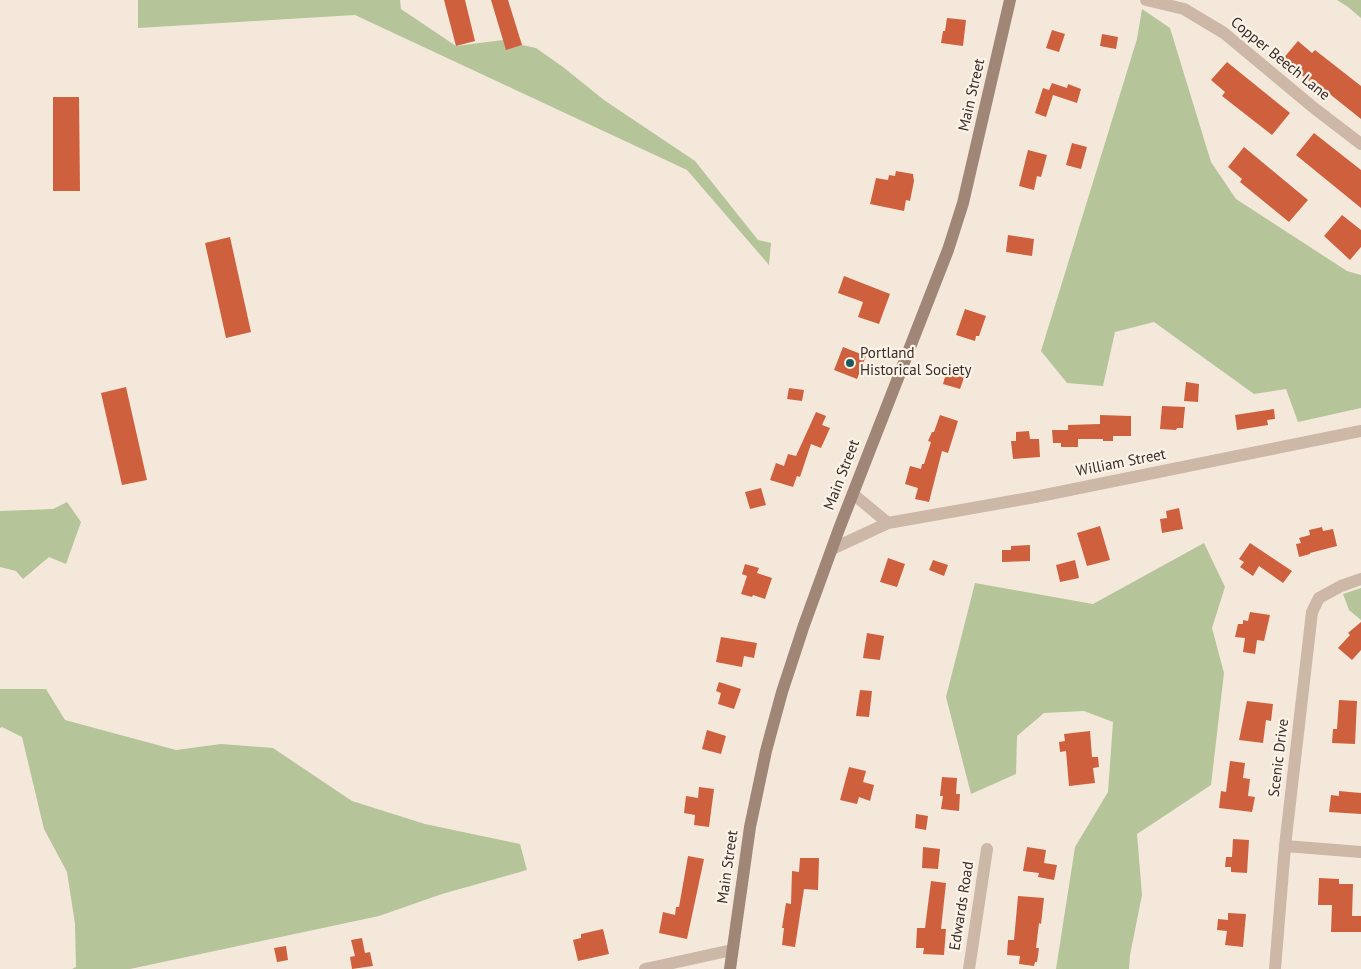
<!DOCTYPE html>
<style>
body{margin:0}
canvas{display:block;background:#f4e8db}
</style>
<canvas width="1361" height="969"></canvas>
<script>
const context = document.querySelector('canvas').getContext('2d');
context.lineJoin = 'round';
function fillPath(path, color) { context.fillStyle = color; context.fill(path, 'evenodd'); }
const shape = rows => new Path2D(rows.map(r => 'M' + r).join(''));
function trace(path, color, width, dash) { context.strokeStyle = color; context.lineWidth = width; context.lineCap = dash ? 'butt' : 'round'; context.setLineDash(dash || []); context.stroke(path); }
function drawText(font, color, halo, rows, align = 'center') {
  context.font = font + ' "PT Sans",sans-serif'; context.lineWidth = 4.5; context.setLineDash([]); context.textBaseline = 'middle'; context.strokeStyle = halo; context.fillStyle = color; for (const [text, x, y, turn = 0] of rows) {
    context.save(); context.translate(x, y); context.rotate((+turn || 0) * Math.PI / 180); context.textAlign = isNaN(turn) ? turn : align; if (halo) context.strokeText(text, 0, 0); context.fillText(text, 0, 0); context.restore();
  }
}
fillPath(shape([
 [138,0,400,0,401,9,456,46,503,40,507,49,522,45,536,48,563,67,604,100,695,161,758,240,771,243,769,265,687,170,355,15,138,28],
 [1337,0,1361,0,1361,18,1348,7],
 [1142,9,1170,28,1211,162,1236,199,1347,271,1361,275,1361,408,1298,422,1286,389,1254,394,1154,322,1115,332,1103,386,1067,383,1041,351,1137,39],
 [67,502,81,522,66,564,49,557,23,579,16,571,0,567,0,511,53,509],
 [1204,543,1225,587,1212,628,1224,673,1211,785,1137,834,1142,895,1130,955,1129,969,1056,969,1075,847,1108,792,1113,722,1084,711,1044,713,1017,736,1016,774,971,794,946,697,975,583,1093,604],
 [1361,588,1361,620,1349,610,1343,594],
 [0,689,46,689,65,720,176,750,221,744,273,748,352,801,425,824,520,844,527,870,442,894,379,916,130,969,72,969,76,967,75,924,67,872,44,829,22,737,2,727,0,728]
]), '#b6c49a');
fillPath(shape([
 [444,0,465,0,475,41,456,46],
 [491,0,508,0,522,45,506,50],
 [947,18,966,20,963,46,941,43,943,31,945,31],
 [1052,30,1065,34,1059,52,1046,48],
 [1102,34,1118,37,1116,49,1100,46],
 [1298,41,1312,53,1315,50,1361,86,1361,119,1326,91,1325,93,1282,60],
 [1227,62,1290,113,1272,135,1222,96,1225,92,1211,80],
 [1052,83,1067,88,1068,84,1081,89,1077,103,1053,95,1046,117,1035,113,1043,88,1049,90],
 [53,97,79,97,80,191,53,191],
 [1314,133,1361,170,1361,208,1296,155],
 [1072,143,1087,147,1081,169,1066,165],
 [1244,147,1308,200,1289,222,1240,182,1242,179,1228,167],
 [1028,150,1047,155,1041,177,1037,176,1034,190,1019,186],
 [896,171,913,174,914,181,910,201,906,200,904,211,870,204,876,178,888,180,889,175,895,176],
 [1342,215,1361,230,1361,247,1350,260,1324,236],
 [1008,235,1034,239,1032,256,1006,252],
 [230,237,251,332,226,338,205,243],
 [844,276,890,294,879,324,858,317,863,302,838,293],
 [965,309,986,316,979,336,976,336,975,341,956,335],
 [843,347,866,356,857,379,834,370],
 [948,366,966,372,960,389,943,384],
 [1186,382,1199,384,1198,402,1184,401],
 [126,387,147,480,122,485,101,393],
 [789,388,804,390,802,401,787,399],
 [1162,406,1185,407,1183,428,1177,428,1176,430,1160,429],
 [1274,409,1275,419,1267,420,1268,425,1237,430,1235,415],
 [816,412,826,416,822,425,830,428,821,448,811,444,800,477,797,476,793,487,770,480,776,463,784,466,788,454,796,456],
 [940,415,958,421,948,453,942,451,929,502,915,499,918,488,905,484,910,466,921,469,922,464,924,464,931,442,928,441,932,432,934,432],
 [1100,415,1131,416,1131,436,1113,436,1113,441,1103,441,1103,439,1078,439,1078,447,1061,447,1061,443,1053,443,1052,430,1068,430,1068,425,1100,424],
 [1029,431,1030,439,1039,439,1040,457,1013,459,1011,441,1016,441,1016,432],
 [761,488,766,505,750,509,745,492],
 [1179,508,1183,529,1162,533,1160,519,1167,518,1166,511],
 [1100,526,1110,560,1087,566,1077,533],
 [1322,527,1323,531,1333,529,1337,546,1310,553,1310,554,1299,557,1296,544,1301,543,1299,538,1310,535,1309,530],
 [1250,543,1292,571,1283,583,1259,566,1253,576,1240,567,1244,562,1239,559],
 [1030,545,1030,561,1002,562,1002,550,1011,550,1011,546],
 [888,558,905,564,897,587,880,582],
 [933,560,948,565,944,576,929,570],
 [1075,560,1079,578,1060,582,1056,565],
 [745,564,759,568,757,573,772,578,765,599,753,595,752,597,741,594,747,576,742,574],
 [1250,612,1270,615,1264,641,1257,640,1255,654,1243,652,1245,638,1235,637,1238,624,1243,624,1243,620,1248,621],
 [1361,622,1361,650,1352,660,1338,648,1350,635,1348,633],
 [867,633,884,636,880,660,863,658],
 [721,637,757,643,754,658,744,656,742,667,716,662],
 [719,682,741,689,734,709,718,704,721,693,716,691],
 [860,690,872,691,869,717,856,716],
 [1339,700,1357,701,1355,744,1332,743,1333,729,1337,729],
 [1247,701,1273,704,1271,721,1266,720,1263,743,1239,740],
 [707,730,726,736,721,754,702,749],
 [1090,731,1092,757,1098,757,1099,767,1093,768,1095,783,1069,786,1066,751,1060,752,1059,742,1065,741,1064,734],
 [1230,761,1245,763,1243,778,1250,779,1248,796,1255,797,1252,812,1219,808,1221,791,1226,792],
 [849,767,866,771,863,782,874,785,870,801,859,797,857,804,840,800],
 [942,777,957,778,956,794,960,794,959,811,941,809,943,796,940,796],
 [699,787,714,789,709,827,694,825,695,815,684,813,686,796,698,798],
 [1339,791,1361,793,1361,814,1329,812,1331,795,1339,796],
 [916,814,928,816,926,830,915,828],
 [1233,839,1249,840,1247,873,1231,872,1231,867,1225,867,1226,857,1232,857],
 [923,847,940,849,938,869,922,868],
 [1027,847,1046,850,1044,863,1057,865,1054,880,1038,877,1039,873,1023,871],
 [688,856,704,859,687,939,659,933,663,912,675,915,676,907,679,907],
 [800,858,819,858,818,890,804,889,795,947,782,945,784,928,782,928,786,903,791,904,792,871,799,872],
 [1319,878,1339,879,1339,884,1353,884,1352,916,1361,916,1361,932,1331,932,1332,905,1318,905],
 [931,881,946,883,941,929,946,929,944,955,923,954,924,948,916,948,917,928,925,928],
 [1018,896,1044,898,1041,924,1039,923,1036,948,1039,948,1037,962,1035,962,1034,966,1019,964,1020,956,1007,955,1008,940,1014,940],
 [1228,913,1246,914,1243,947,1225,945,1227,931,1217,930,1218,919,1228,920],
 [603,929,609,954,578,961,573,940,581,938,581,934],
 [362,938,365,953,370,952,373,966,352,969,350,957,355,956,351,940],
 [286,946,288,960,277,962,274,948]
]), '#ce603e');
trace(shape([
 [1146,0,1184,9,1224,33,1314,108,1361,144],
 [853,494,888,523],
 [832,549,888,523,1035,497,1361,431],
 [1285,846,1361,852],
 [645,969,732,950],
 [969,969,987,849],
 [1275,969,1285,846,1312,612,1319,598,1341,586,1361,579]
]), '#cdb7a6', 12);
trace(shape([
 [730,969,750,827,766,751,782,692,804,625,839,529,948,250,963,203,1010,0]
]), '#a08677', 12);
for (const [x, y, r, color] of [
 [850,363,5,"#1a595d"]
]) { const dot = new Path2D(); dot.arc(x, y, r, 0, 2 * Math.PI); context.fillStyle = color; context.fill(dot); trace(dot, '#fbf2e8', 2); }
drawText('15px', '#382c27', '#fbf2e8', [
 ["Copper Beech Lane",1280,59,39],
 ["Main Street",972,95,-77],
 ["William Street",1121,463,-11],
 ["Main Street",842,475,-69],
 ["Scenic Drive",1279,758,-83],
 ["Main Street",728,867,-82],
 ["Edwards Road",962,906,-81]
]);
drawText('15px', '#382c27', '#fbf2e8', [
 ["Portland",860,354],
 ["Historical Society",860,371]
], 'left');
</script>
